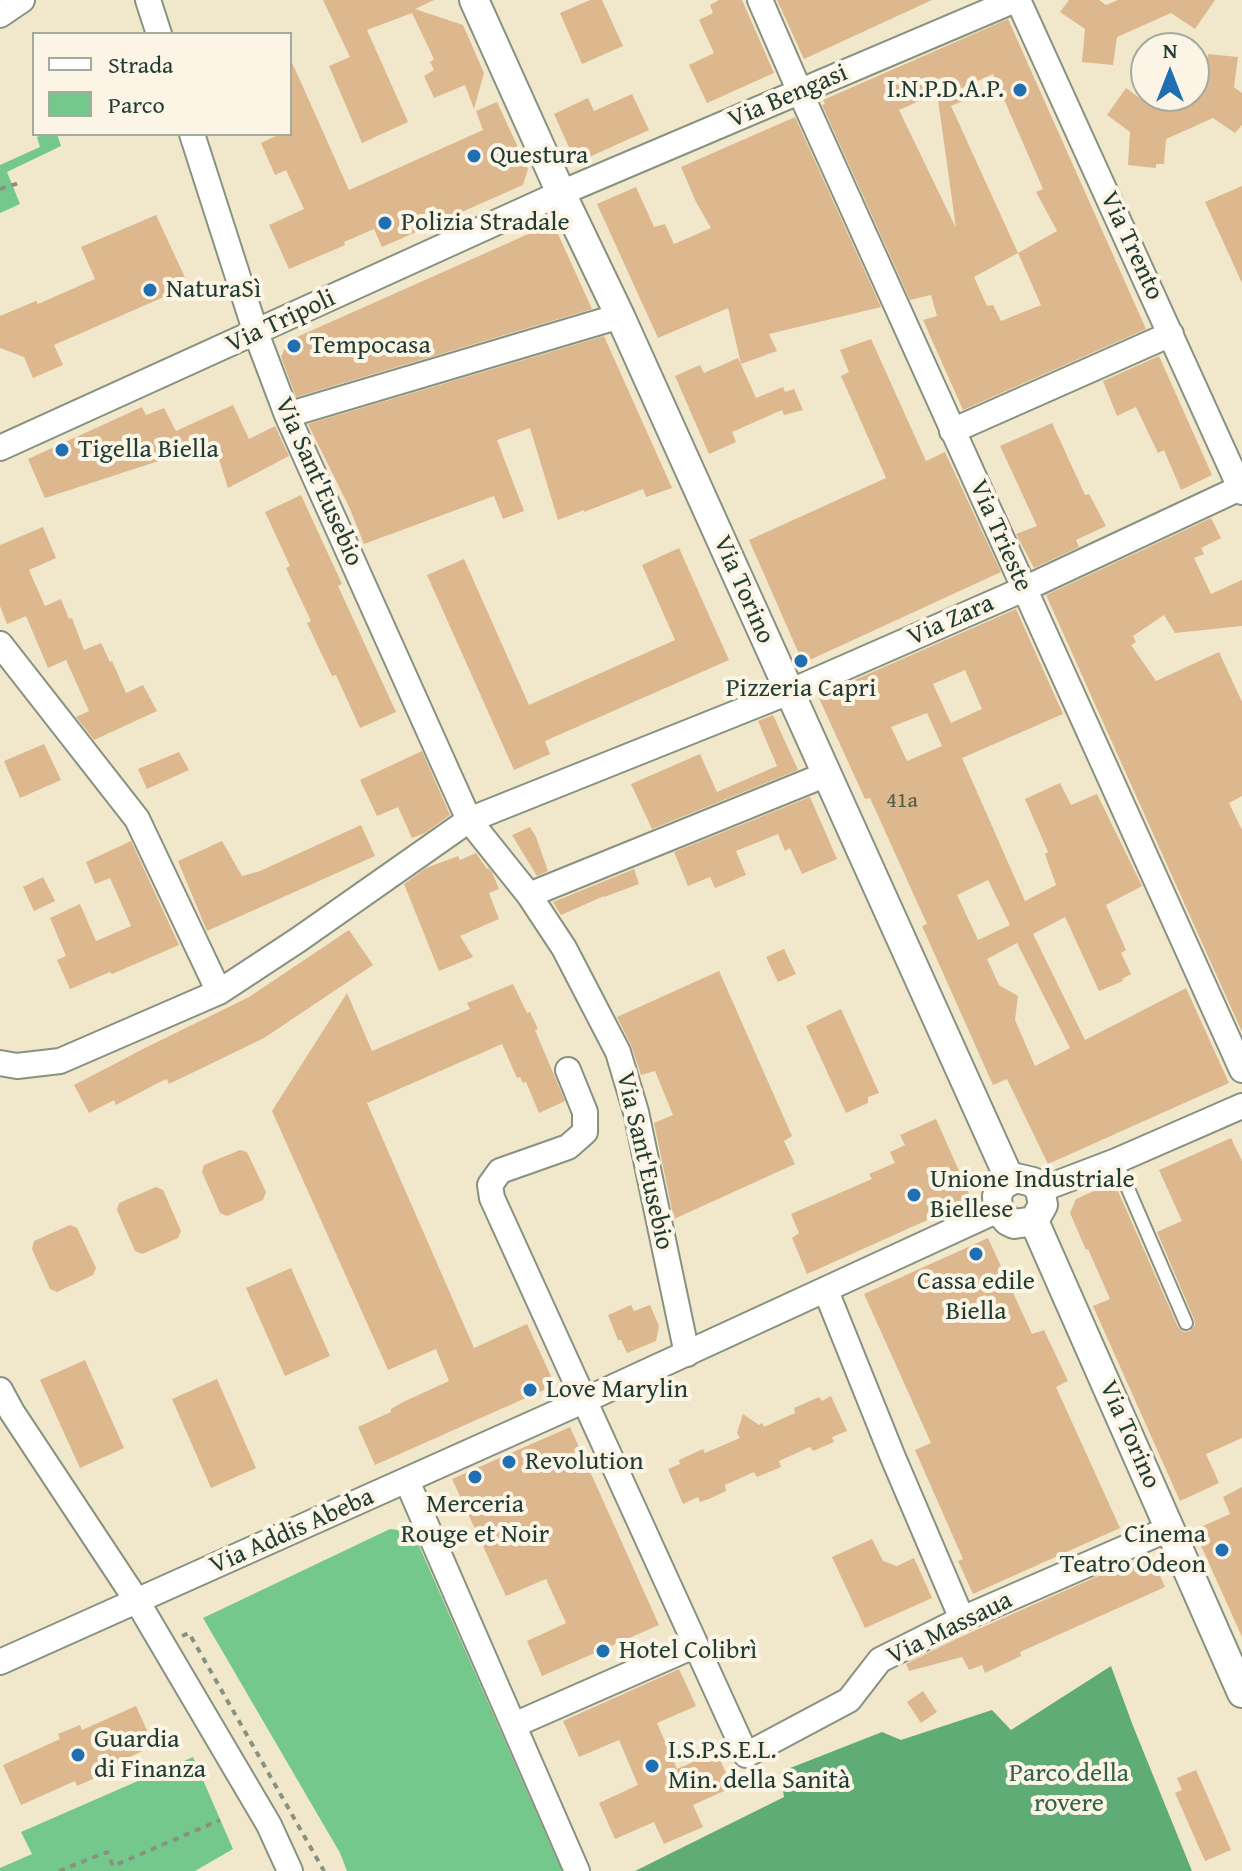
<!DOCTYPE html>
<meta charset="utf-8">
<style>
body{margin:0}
#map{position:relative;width:1242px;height:1871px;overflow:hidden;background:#f1e8cb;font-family:"Gentium Book Plus",serif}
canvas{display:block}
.legend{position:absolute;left:32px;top:32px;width:260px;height:104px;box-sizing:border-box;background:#fcf5e5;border:2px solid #a4ab9e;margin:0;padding:10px 14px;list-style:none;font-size:24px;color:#1f3d34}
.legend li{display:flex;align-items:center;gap:16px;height:40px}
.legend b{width:40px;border:2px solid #a4ab9e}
.north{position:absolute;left:1130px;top:32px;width:80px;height:80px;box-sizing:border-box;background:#fcf5e5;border:2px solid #a4ab9e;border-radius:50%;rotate:0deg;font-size:22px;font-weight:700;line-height:32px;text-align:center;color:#1f3d34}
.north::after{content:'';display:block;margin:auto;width:28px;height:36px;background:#1f6fb2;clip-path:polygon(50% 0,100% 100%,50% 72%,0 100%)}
</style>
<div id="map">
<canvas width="1242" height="1871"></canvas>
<ul class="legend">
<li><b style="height:10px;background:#fff"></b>Strada</li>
<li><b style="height:22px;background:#74c88b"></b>Parco</li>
</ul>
<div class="north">N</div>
</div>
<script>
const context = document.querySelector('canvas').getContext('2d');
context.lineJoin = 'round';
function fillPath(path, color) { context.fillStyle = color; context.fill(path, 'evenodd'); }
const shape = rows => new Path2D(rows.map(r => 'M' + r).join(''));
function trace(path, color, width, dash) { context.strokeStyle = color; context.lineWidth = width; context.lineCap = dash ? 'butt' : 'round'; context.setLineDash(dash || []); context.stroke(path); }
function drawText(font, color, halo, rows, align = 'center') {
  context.font = font + ' "Gentium Book Plus",serif'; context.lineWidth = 8; context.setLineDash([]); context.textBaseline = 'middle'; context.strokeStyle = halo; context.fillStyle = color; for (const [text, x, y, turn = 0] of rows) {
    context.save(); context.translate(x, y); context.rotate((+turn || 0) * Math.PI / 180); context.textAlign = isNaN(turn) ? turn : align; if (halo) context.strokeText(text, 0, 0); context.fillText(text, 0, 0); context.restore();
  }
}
fillPath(shape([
 [44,134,57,134,61,146,7,172,20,204,0,213,0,165,40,147,37,137],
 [390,1529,413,1532,562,1871,347,1871,340,1853,203,1618],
 [193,1757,233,1849,195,1871,0,1871,0,1868,32,1854,21,1832]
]), '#74c88b');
fillPath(shape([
 [1111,1666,1133,1726,1192,1871,635,1871,784,1797,780,1772,882,1732,901,1740,992,1710,1011,1730]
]), '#5fac77');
fillPath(shape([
 [323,0,434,0,415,9,463,25,484,73,474,109,465,85,434,98,424,76,434,70,430,62,434,59,412,13,367,30,408,122,362,143,329,66,350,57],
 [590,0,602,0,623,46,582,64,560,13],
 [719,0,742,0,774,73,707,103,689,65,714,53,699,20,713,13,710,5],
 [777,0,932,0,804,59],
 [1069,0,1099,0,1106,5,1118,0,1215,0,1195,29,1171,13,1117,37,1113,65,1082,62,1085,29,1060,12],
 [1008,19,1146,329,963,410,923,320,937,316,931,295,910,300,822,105,825,104,823,100],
 [993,74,1043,189,1036,192,1057,231,1018,253,951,106,965,100,960,89],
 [937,93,956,228,899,110],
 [1018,253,1041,305,1001,321,993,305,987,306,974,277],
 [1208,54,1238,57,1234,87,1242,93,1242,125,1235,133,1213,118,1166,139,1164,164,1156,164,1156,168,1128,165,1130,132,1107,115,1126,88,1149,105,1170,96,1194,96,1194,86,1204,81],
 [290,58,349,190,483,130,476,111,497,102,528,169,523,185,382,247,374,229,344,242,345,245,336,249,289,269,269,225,304,209,286,170,275,175,261,143,280,134,290,134],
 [632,94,649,130,576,163,554,114,588,98,594,111],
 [795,117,881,307,769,334,777,351,741,364,728,308,658,338,597,204,636,187,654,227,665,224,674,244,711,228,696,202,681,167],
 [1242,186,1242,283,1205,202],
 [156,215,189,286,54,345,63,365,33,378,24,357,0,348,0,316,36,301,38,304,95,279,81,247],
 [553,223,592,309,296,397,281,357,288,341],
 [604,336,672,488,646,497,643,489,584,512,584,510,558,520,530,428,497,440,524,511,503,519,494,496,364,544,350,509,308,424],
 [871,339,926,461,945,452,1001,572,803,663,749,540,886,478,841,376,849,372,840,350],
 [1159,356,1212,475,1181,490,1164,450,1158,453,1136,407,1117,416,1103,381],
 [738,358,756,398,783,387,785,392,794,389,803,410,784,415,782,410,732,432,736,442,709,454,675,376,700,365,704,373],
 [233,405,249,439,275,426,289,456,228,488,214,443,45,498,28,459,142,407,146,415,164,408,176,431],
 [1052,423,1085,495,1089,494,1106,526,1076,540,1079,547,1034,568,1016,534,1037,526,1000,446],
 [301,495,342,584,338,586,396,712,360,728,336,675,332,676,307,623,311,621,286,568,290,566,265,512],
 [1211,518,1221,538,1201,548,1204,554,1194,558,1211,594,1242,580,1242,626,1175,633,1164,615,1133,636,1136,642,1131,645,1156,681,1219,652,1242,702,1242,796,1229,803,1242,830,1242,1032,1046,595],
 [43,527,56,558,29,570,45,606,61,599,69,619,72,618,84,650,101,643,110,662,112,661,126,693,143,685,157,711,94,740,76,717,89,711,66,660,48,668,26,616,7,624,0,606,0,545],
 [679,548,729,660,545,741,550,754,514,770,427,575,464,559,529,705,675,640,642,565],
 [1016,609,1063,714,962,758,1025,901,1056,885,1045,854,1048,852,1025,799,1060,783,1071,805,1097,794,1142,886,1106,905,1126,950,1121,953,1131,974,1122,979,1123,981,1099,991,1065,917,1033,934,1085,1040,1186,988,1229,1083,1048,1164,1007,1079,993,1085,922,926,927,924,870,798,865,799,818,696],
 [965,670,982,709,951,723,933,684],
 [927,713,942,746,907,761,891,727],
 [988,880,1010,925,978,940,957,895],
 [1017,943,1070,1048,1035,1066,1015,1020,1018,996,999,985,987,959],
 [773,715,798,770,652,829,631,784,700,754,717,792,777,766,758,721],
 [44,744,61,780,20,798,4,761],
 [422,751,450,815,425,833,412,838,398,807,377,816,360,780],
 [179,752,189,770,147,789,138,769],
 [810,797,837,859,802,874,790,848,785,851,778,834,736,851,746,875,715,888,710,877,688,886,674,852],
 [361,825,375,856,207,931,178,861,222,841,242,876,260,871],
 [530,827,536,837,548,871,537,876,512,835],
 [131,841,179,945,112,974,110,972,70,989,57,960,66,956,50,918,80,904,96,941,131,926,110,878,95,884,86,862],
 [476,853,487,869,488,868,492,872,499,889,489,893,499,919,460,936,473,957,439,971,404,884,426,868,458,856,460,860],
 [634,869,639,884,604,897,604,896,561,915,553,902],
 [43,877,55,901,34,911,23,887],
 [349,930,373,965,264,1038,169,1084,167,1079,162,1081,116,1105,114,1100,89,1113,74,1085,145,1048,249,997],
 [784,949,796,974,778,982,766,957],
 [719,971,792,1136,784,1141,795,1164,674,1219,654,1123,673,1115,655,1071,641,1075,631,1045,617,1017],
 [513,984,527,1013,530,1012,538,1029,535,1030,565,1101,539,1113,526,1082,523,1083,520,1077,517,1078,502,1044,367,1103,474,1348,527,1324,555,1385,375,1465,358,1427,391,1412,391,1409,403,1402,449,1381,436,1349,388,1370,272,1111,347,993,372,1051,470,1009,467,1003],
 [841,1009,879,1093,868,1097,868,1103,846,1113,806,1026],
 [936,1119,972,1200,807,1274,792,1238,799,1233,791,1214,872,1179,869,1174,895,1163,890,1152,905,1145,900,1135],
 [1231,1138,1242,1161,1242,1438,1206,1454,1219,1483,1180,1501,1093,1306,1110,1299,1088,1249,1086,1250,1070,1213,1076,1199,1114,1182,1178,1327,1184,1332,1190,1331,1195,1325,1194,1319,1157,1232,1182,1221,1159,1170],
 [240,1150,247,1152,266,1192,263,1200,227,1216,220,1213,202,1172,204,1165],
 [156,1187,163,1190,181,1231,178,1238,142,1254,135,1251,117,1210,119,1203],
 [70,1225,77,1228,96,1268,93,1275,57,1292,50,1289,32,1249,34,1241],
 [988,1238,1032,1334,1044,1330,1068,1381,1056,1387,1120,1528,973,1594,958,1561,963,1559,915,1450,931,1443,864,1294],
 [291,1268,330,1356,285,1376,246,1288],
 [631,1305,634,1311,650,1305,659,1326,656,1341,627,1353,621,1340,618,1340,608,1315],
 [85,1360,124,1448,80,1468,40,1380],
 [217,1379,256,1468,211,1488,172,1399],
 [831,1396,847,1431,832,1437,834,1442,813,1451,810,1447,779,1461,781,1467,757,1477,754,1472,725,1485,726,1491,709,1499,700,1502,698,1497,683,1504,668,1469,680,1464,679,1460,703,1449,705,1453,740,1438,737,1433,743,1414,759,1425,762,1423,764,1427,795,1413,794,1408,819,1397,822,1401],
 [570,1427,659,1625,542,1676,527,1641,566,1623,546,1579,506,1596,452,1479],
 [1242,1487,1242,1637,1194,1530,1230,1514,1223,1497],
 [872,1539,883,1561,897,1566,914,1558,932,1598,865,1628,832,1557],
 [1150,1553,1165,1587,1020,1652,1021,1656,985,1673,982,1665,969,1670,962,1657,909,1671,906,1664,956,1639],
 [679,1669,696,1706,657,1723,677,1769,716,1752,733,1787,693,1805,703,1827,664,1844,654,1822,615,1839,599,1803,638,1785,619,1740,579,1757,563,1721],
 [923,1691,937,1712,921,1723,907,1702],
 [136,1706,154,1746,100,1770,102,1775,77,1786,75,1781,21,1805,3,1765,60,1739,58,1734,80,1725,82,1730],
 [1196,1770,1231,1850,1205,1861,1175,1793,1182,1790,1177,1778]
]), '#ddb78e');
const service = shape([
 [1116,1161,1186,1323]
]);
const minor = shape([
 [148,0,159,34],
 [760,0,800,92,1242,1070],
 [1018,0,1242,492],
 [0,15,22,0],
 [192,134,256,333,287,415,469,820,529,895,564,948,618,1052,636,1112,687,1354],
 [287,415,620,316],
 [952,431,1171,334],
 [0,448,561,193,1015,0],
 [0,644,137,819,219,992],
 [529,895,827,774],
 [0,1063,17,1066,60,1061,219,992,298,940,469,820,789,692,1024,589,1242,487],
 [568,1070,585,1112,585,1132,568,1147,500,1171,490,1185,492,1198,746,1755,849,1700,880,1660,962,1619,1171,1528],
 [1040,1190,1116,1161,1242,1106],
 [826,1291,892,1455,962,1619],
 [0,1390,12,1412,137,1601,269,1825,290,1871],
 [407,1481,577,1871],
 [0,1662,583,1401,998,1210],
 [514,1725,696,1645]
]);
const tertiary = shape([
 [474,0,561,193,620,316,1010,1180],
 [1016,1178,1033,1182,1040,1190,1043,1205,1034,1221,1014,1224,1008,1221,998,1210,997,1196,1000,1189,1004,1184,1016,1178],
 [1034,1221,1242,1693]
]);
trace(service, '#889280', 16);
trace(minor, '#889280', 28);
trace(tertiary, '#889280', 32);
trace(shape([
 [0,189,22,182],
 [182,1636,189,1633,324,1871],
 [59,1871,107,1852,113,1866,220,1820]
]), '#889280', 4, [6, 6]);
trace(service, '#fff', 12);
trace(minor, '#fff', 24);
trace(tertiary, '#fff', 28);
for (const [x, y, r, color] of [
 [1020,90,8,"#1f6fb2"],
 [474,156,8,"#1f6fb2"],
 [385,223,8,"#1f6fb2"],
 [150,290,8,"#1f6fb2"],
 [294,346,8,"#1f6fb2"],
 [62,450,8,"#1f6fb2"],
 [801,661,8,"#1f6fb2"],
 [914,1195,8,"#1f6fb2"],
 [976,1254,8,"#1f6fb2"],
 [530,1390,8,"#1f6fb2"],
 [509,1462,8,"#1f6fb2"],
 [475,1477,8,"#1f6fb2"],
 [1222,1550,8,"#1f6fb2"],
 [603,1651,8,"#1f6fb2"],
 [78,1755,8,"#1f6fb2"],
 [652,1766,8,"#1f6fb2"]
]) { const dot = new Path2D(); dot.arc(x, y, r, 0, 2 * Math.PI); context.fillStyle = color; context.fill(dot); trace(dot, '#fcf5e5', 3); }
drawText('22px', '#4e5c4a', null, [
 ["41a",902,801]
]);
drawText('26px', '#1f3d34', '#fcf5e5', [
 ["I.N.P.D.A.P.",1004,90,"right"],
 ["Questura",490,156],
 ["Polizia Stradale",401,223],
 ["NaturaSì",166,290],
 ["Tempocasa",310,346],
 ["Tigella Biella",78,450],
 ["Pizzeria Capri",801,689,"center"],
 ["Unione Industriale",930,1180],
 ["Biellese",930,1210],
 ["Cassa edile",976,1282,"center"],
 ["Biella",976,1312,"center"],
 ["Love Marylin",546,1390],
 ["Revolution",525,1462],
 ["Merceria",475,1505,"center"],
 ["Rouge et Noir",475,1535,"center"],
 ["Cinema",1206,1535,"right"],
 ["Teatro Odeon",1206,1565,"right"],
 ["Hotel Colibrì",619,1651],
 ["Guardia",94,1740],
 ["di Finanza",94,1770],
 ["I.S.P.S.E.L.",668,1751],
 ["Min. della Sanità",668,1781]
], 'left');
drawText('26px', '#1f3d34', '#fcf5e5', [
 ["Via Bengasi",788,97,-23],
 ["Via Trento",1131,246,65],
 ["Via Tripoli",281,322,-25],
 ["Via Sant'Eusebio",318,482,66],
 ["Via Trieste",1000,536,66],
 ["Via Torino",743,590,66],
 ["Via Zara",951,621,-24],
 ["Via Sant'Eusebio",644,1161,77],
 ["Via Torino",1129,1435,66],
 ["Via Addis Abeba",292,1532,-24],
 ["Via Massaua",950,1629,-26]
]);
drawText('26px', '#34604a', '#fcf5e5', [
 ["Parco della",1069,1774],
 ["rovere",1069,1804]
]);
</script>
